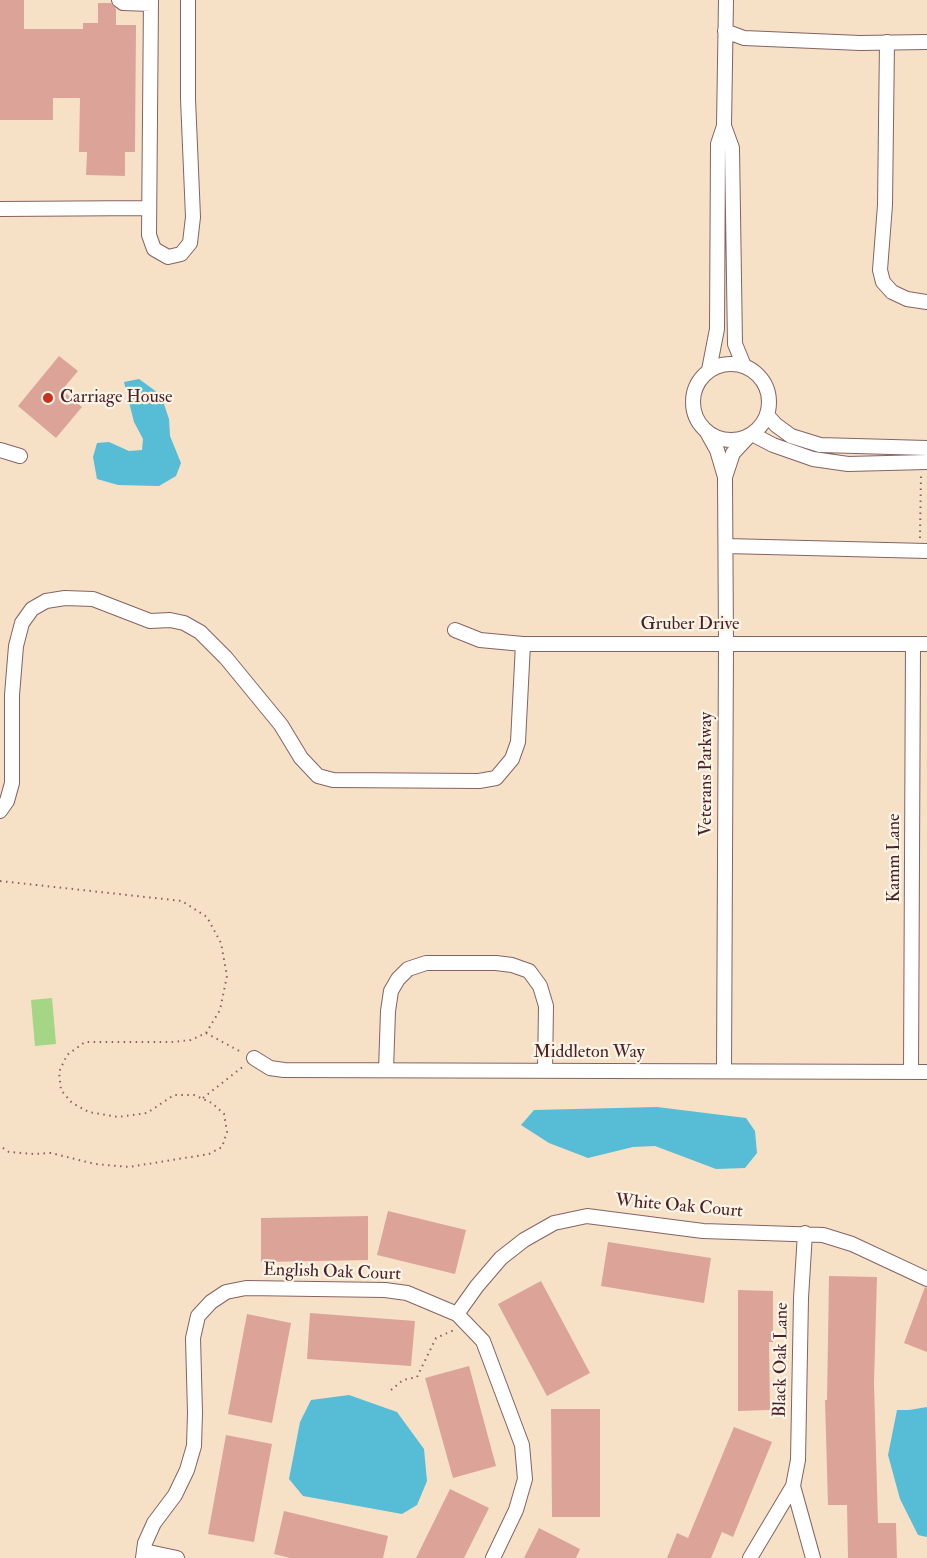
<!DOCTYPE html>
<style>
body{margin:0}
canvas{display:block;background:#f6e1c7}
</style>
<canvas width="927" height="1558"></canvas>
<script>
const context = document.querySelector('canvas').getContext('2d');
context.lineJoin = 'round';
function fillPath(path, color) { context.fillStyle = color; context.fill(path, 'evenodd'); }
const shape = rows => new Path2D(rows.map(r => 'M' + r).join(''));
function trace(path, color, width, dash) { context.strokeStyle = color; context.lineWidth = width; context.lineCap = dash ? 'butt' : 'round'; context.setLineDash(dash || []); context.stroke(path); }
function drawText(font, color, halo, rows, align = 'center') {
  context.font = font + ' "IM FELL Double Pica",serif'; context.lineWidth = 4.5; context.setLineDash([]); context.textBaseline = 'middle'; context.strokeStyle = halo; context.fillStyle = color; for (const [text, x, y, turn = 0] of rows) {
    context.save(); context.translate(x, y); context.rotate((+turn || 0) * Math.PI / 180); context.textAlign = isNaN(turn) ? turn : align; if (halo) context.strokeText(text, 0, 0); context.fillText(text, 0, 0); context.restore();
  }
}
fillPath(shape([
 [52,998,56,1044,35,1046,31,1000]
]), '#a4d685');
fillPath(shape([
 [139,379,161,395,169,419,170,436,181,463,176,476,159,486,118,485,97,479,93,457,97,443,109,442,129,451,142,450,143,439,134,422,124,382],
 [657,1107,746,1118,755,1131,757,1153,745,1168,716,1169,655,1146,633,1147,588,1158,549,1143,521,1125,534,1110],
 [349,1395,397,1412,424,1449,427,1481,417,1505,402,1514,303,1496,289,1479,300,1422,311,1400],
 [927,1407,927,1537,918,1535,900,1499,888,1455,897,1410,909,1410]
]), '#57bcd5');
fillPath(shape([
 [0,0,24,0,24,29,83,29,83,23,98,23,98,3,111,3,116,9,116,25,136,25,135,152,125,152,125,176,86,175,87,152,79,152,80,98,53,98,53,120,0,120],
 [59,356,78,371,62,390,82,407,56,438,18,406],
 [388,1211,466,1230,455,1274,377,1255],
 [368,1216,368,1260,261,1262,261,1218],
 [608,1242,711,1258,704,1303,601,1286],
 [829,1276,877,1277,874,1383,878,1523,896,1523,897,1558,848,1558,847,1505,828,1505,825,1400,827,1400],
 [541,1281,590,1373,547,1396,498,1304],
 [925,1287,927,1288,927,1352,904,1343],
 [738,1290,773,1291,773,1342,769,1342,770,1410,738,1411],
 [310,1313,415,1321,411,1366,307,1359],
 [247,1314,291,1323,272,1423,228,1414],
 [469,1366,496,1466,453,1478,425,1378],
 [551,1409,600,1409,600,1517,552,1517],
 [734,1427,772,1442,733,1537,722,1532,711,1558,667,1558,677,1533,688,1538],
 [226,1435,272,1444,254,1542,208,1534],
 [450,1489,489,1508,464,1558,416,1558],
 [284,1511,388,1536,383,1558,290,1558,274,1554],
 [539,1528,580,1549,576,1558,524,1558]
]), '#dca499');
const minor = shape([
 [119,0,123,3,151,4],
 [151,0,149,235,154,249,168,257,181,254,190,243,193,217,188,99,188,0],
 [725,31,744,38,860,43,927,42],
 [887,42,885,205,880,270,883,282,892,292,907,299,927,302],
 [724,126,732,148,735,344,744,366],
 [0,209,149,208],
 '693 402a38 38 0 1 1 76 0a38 38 0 1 1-76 0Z',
 [709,370,717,329,718,144,724,126,726,0],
 [767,415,776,425,791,436,820,445,927,448],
 [707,432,717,450,725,477,726,644,724,1071],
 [752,434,773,445,813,459,848,464,927,462],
 [0,450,20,456],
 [725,477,733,453,747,438],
 [726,546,927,551],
 [455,630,480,640,523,644,927,644],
 [0,811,7,801,12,783,12,695,16,646,22,623,32,609,46,601,65,598,93,599,150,621,170,620,184,623,200,632,226,658,281,725,301,758,318,776,333,780,479,781,496,778,512,759,518,742,523,644],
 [254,1058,270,1068,284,1070,927,1072],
 [386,1070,388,1011,391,991,398,979,408,969,426,963,496,963,512,965,529,971,540,986,546,1006,545,1071],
 [911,1072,913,644],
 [457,1314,477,1286,501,1258,524,1240,554,1223,587,1216,703,1231,823,1235,852,1244,927,1279],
 [793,1486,813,1558],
 [144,1551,177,1558],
 [143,1558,145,1543,154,1523,175,1495,187,1470,194,1446,195,1413,193,1338,198,1316,211,1302,226,1292,246,1288,385,1290,407,1293,457,1314,483,1341,522,1445,525,1479,516,1510,493,1558],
 [750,1558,793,1486,798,1460,801,1298,805,1233]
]);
trace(minor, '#866362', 16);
trace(shape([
 [920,538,921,474],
 [0,881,182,901,207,917,221,943,227,976,220,1010,206,1033,191,1040,172,1042,85,1042,67,1055,59,1072,61,1090,72,1103,89,1112,118,1117,147,1113,174,1095,194,1095,212,1103,224,1114,227,1132,222,1147,209,1154,129,1167,95,1164,51,1153,34,1154,9,1152,0,1146],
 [206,1033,243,1053],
 [203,1098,245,1065],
 [391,1390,403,1380,417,1377,436,1338,454,1330]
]), '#866362', 2, [1.5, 4.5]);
trace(minor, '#fff', 14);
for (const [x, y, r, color] of [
 [48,398,6,"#c8321e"]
]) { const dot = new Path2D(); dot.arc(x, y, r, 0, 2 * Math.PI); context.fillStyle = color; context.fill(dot); trace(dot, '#fcf5e5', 2); }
drawText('18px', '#4a1f2b', '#fcf5e5', [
 ["Carriage House",60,398]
], 'left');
drawText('18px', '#4a1f2b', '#fcf5e5', [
 ["Gruber Drive",690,625],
 ["Veterans Parkway",707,774,-90],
 ["Kamm Lane",895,858,-90],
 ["Middleton Way",589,1053],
 ["White Oak Court",679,1207,5],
 ["English Oak Court",332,1273,2],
 ["Black Oak Lane",782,1360,-89]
]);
</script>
